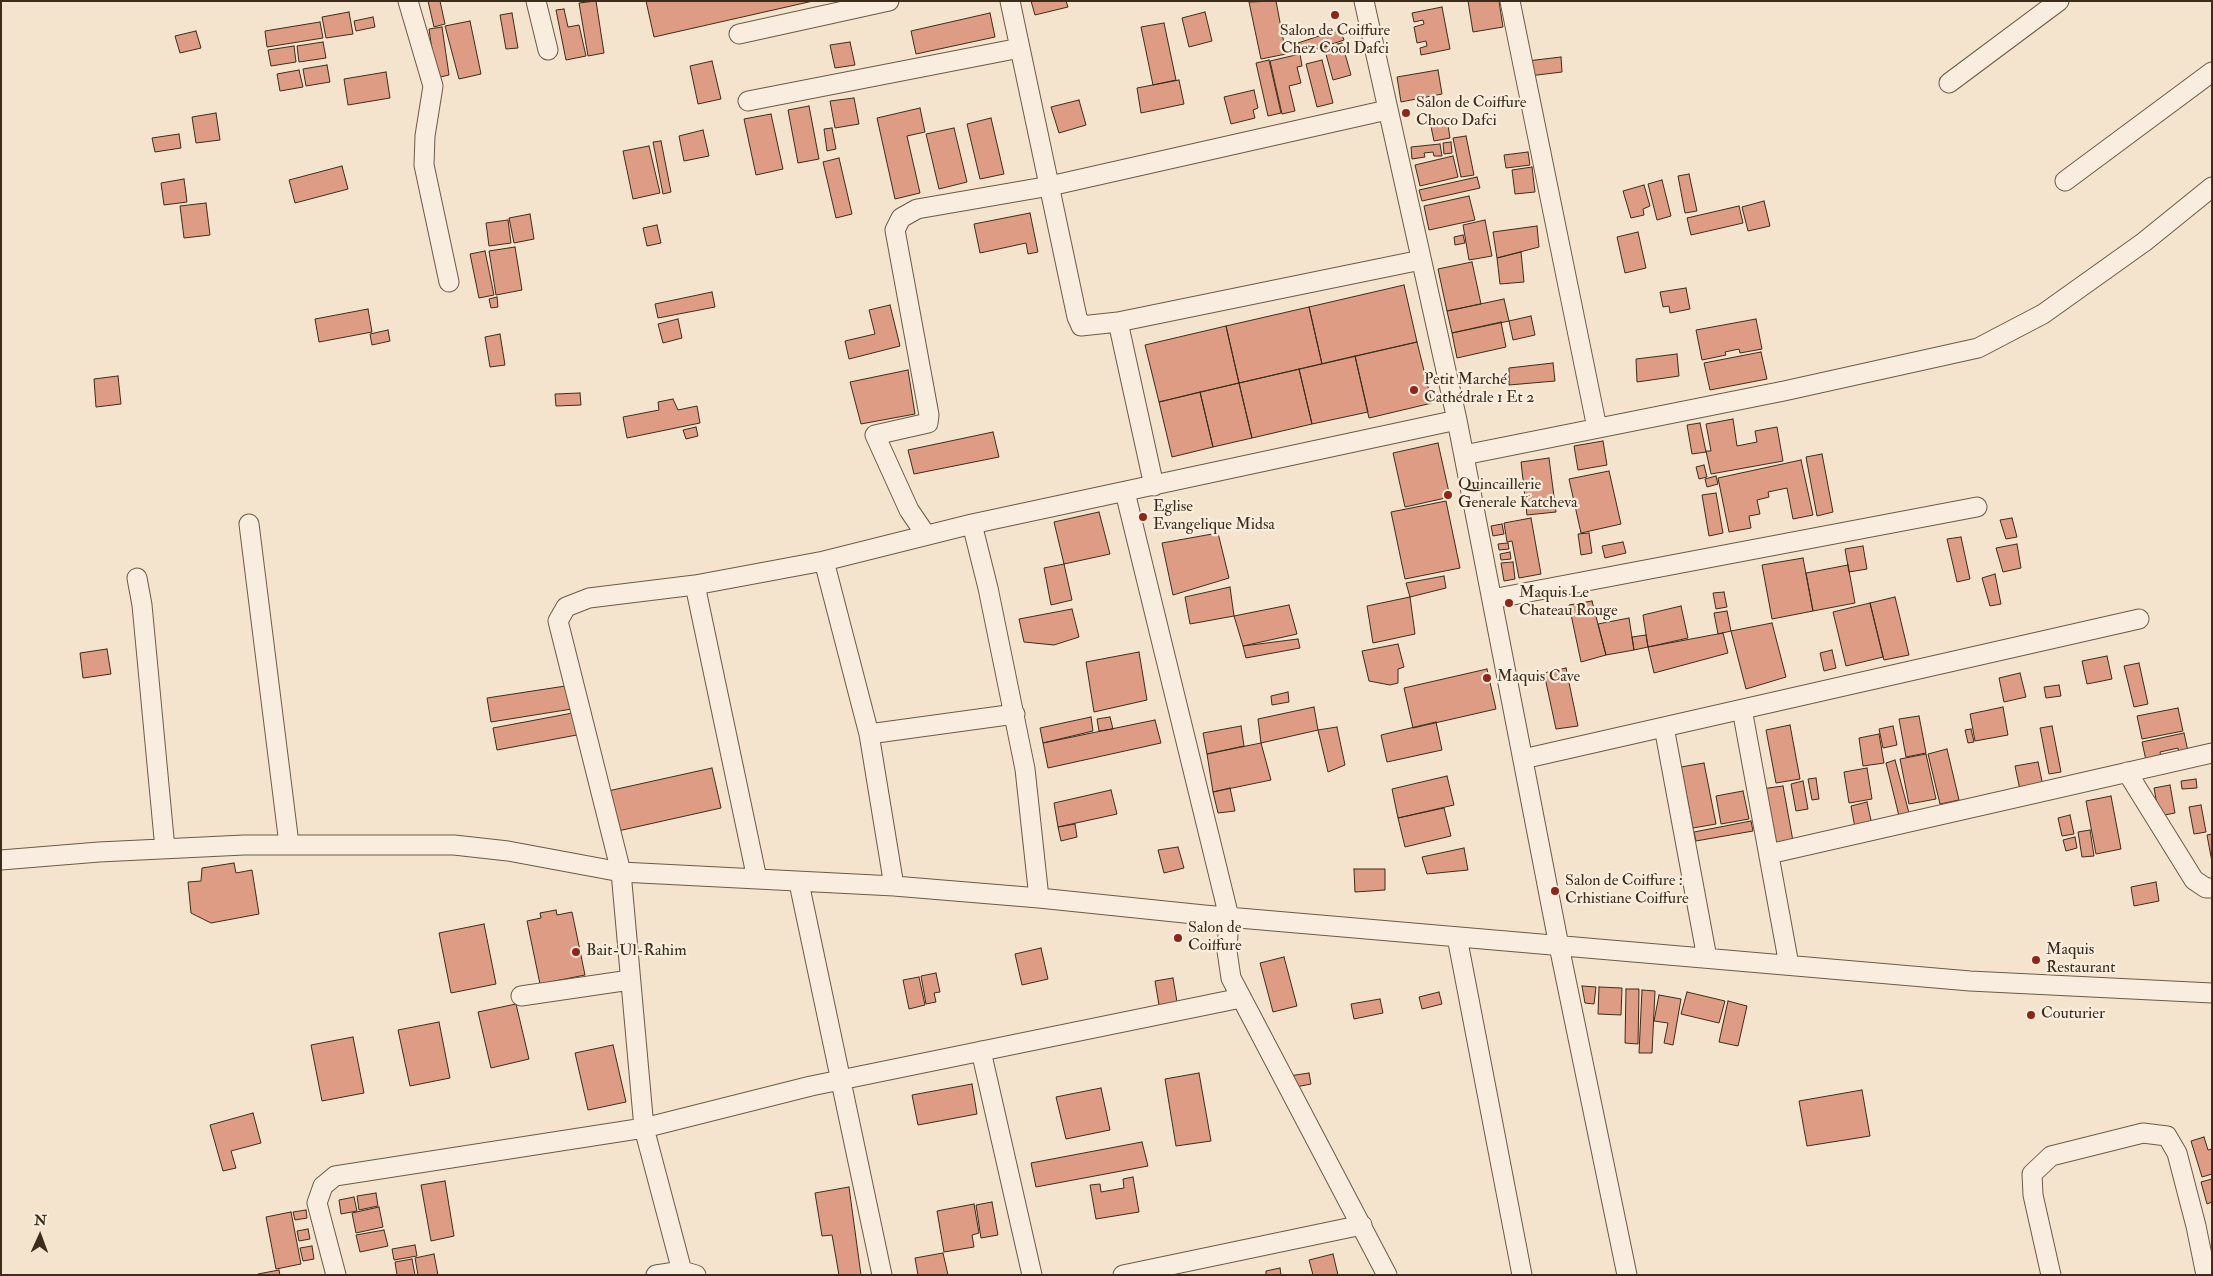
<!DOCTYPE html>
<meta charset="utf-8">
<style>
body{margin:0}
#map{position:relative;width:2213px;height:1276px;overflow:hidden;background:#f5e4cd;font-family:"IM FELL Double Pica",serif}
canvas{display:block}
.frame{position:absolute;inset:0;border:2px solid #3b2d19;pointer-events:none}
.north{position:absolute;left:15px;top:1211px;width:50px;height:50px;-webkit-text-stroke:4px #f8edde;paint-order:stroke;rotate:2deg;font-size:14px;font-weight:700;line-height:20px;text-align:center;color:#3b2d19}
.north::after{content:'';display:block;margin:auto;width:18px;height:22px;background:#3b2d19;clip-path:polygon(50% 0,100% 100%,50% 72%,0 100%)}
</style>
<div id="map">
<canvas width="2213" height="1276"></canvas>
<div class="frame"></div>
<div class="north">N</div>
</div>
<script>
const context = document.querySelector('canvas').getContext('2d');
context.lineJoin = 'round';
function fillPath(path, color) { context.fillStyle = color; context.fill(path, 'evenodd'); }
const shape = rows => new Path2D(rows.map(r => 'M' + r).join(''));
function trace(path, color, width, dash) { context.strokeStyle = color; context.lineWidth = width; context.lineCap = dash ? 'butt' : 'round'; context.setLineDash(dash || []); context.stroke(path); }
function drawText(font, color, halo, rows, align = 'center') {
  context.font = font + ' "IM FELL Double Pica",serif'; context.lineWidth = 4.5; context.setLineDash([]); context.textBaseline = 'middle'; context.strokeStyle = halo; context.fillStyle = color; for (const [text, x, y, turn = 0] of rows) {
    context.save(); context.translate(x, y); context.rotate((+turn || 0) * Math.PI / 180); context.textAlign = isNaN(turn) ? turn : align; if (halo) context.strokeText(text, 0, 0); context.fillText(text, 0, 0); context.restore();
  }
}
const building = shape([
 [428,1,440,1,445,24,434,27,428,1],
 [596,1,604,53,588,56,579,3,596,1],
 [646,1,813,1,654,37,646,1],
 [1031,1,1066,1,1068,7,1035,15,1031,1],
 [1276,1,1286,54,1261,59,1249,2,1276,1],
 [1468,1,1499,1,1503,27,1473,32,1468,1],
 [1442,7,1450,49,1421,55,1420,48,1427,46,1426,41,1417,43,1414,27,1424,24,1423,20,1414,22,1412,13,1442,7],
 [564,9,568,27,579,25,586,56,566,60,556,10,564,9],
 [349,12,353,34,326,38,322,17,349,12],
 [1205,12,1212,41,1189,47,1182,18,1205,12],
 [512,13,518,48,506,49,500,15,512,13],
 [990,13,995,37,916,54,911,31,990,13],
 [373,17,375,27,356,31,354,21,373,17],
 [470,21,481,74,459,79,445,26,470,21],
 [320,22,323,38,267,47,265,31,320,22],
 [1164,23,1176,80,1153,85,1141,27,1164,23],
 [442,27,449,75,436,78,429,29,442,27],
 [1340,29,1344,40,1302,54,1298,43,1340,29],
 [196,31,201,48,180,53,175,36,196,31],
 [323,42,326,58,299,62,297,46,323,42],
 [850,42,855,65,835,68,830,45,850,42],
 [1342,43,1351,75,1333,80,1324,47,1342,43],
 [294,46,296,62,271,66,268,50,294,46],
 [1300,54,1302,66,1297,67,1301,83,1289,86,1295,111,1282,114,1270,61,1300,54],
 [1561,57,1562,72,1529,76,1527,61,1561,57],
 [1269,60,1281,113,1268,116,1256,63,1269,60],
 [1322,60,1333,103,1317,107,1306,64,1322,60],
 [712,61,721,99,698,104,690,66,712,61],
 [327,65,330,82,306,86,303,69,327,65],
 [299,70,303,87,280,91,277,74,299,70],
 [1438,70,1442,94,1401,102,1397,77,1438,70],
 [386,72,390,98,348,105,344,79,386,72],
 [1179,80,1184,104,1141,113,1137,88,1179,80],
 [1254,90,1258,108,1253,110,1255,118,1231,124,1224,97,1254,90],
 [854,98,859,124,835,128,830,101,854,98],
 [1079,100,1086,125,1059,133,1051,107,1079,100],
 [809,106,819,159,798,163,788,110,809,106],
 [920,108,925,132,907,136,920,193,895,199,877,118,920,108],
 [216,113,220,140,196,143,192,117,216,113],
 [771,114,783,169,756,175,744,119,771,114],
 [991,118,1004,174,980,179,967,124,991,118],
 [1447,119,1450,138,1434,141,1430,122,1447,119],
 [832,128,836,149,827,151,824,129,832,128],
 [954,128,967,182,939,189,926,134,954,128],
 [703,130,709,156,684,161,679,136,703,130],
 [179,134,181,148,155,152,152,138,179,134],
 [1466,136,1474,175,1461,177,1453,138,1466,136],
 [661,141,671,192,663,194,653,142,661,141],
 [1451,142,1452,153,1444,154,1443,143,1451,142],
 [1440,144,1442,156,1434,156,1433,152,1424,153,1425,157,1412,159,1411,147,1440,144],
 [649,146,660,193,633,199,623,151,649,146],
 [1528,152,1530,165,1506,168,1504,155,1528,152],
 [1453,156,1458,177,1420,186,1415,165,1453,156],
 [839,158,852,214,836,218,823,162,839,158],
 [342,166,348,189,295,203,289,180,342,166],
 [1532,167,1535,192,1515,194,1512,170,1532,167],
 [1689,174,1697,211,1685,213,1678,176,1689,174],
 [1477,177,1480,188,1422,201,1419,190,1477,177],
 [184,179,187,202,164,205,161,183,184,179],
 [1662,180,1671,216,1657,220,1648,184,1662,180],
 [1644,185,1650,206,1643,209,1644,215,1631,218,1623,191,1644,185],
 [1469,196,1475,220,1429,230,1424,206,1469,196],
 [1764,201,1770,226,1748,231,1742,207,1764,201],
 [206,203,210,235,184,238,180,206,206,203],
 [1739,206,1743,223,1691,235,1687,218,1739,206],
 [1030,213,1038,252,1028,254,1026,243,980,253,974,224,1030,213],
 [530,214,534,239,514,243,509,218,530,214],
 [508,220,511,243,489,246,486,223,508,220],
 [1485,220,1492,256,1469,260,1463,225,1485,220],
 [657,225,661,243,647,246,643,228,657,225],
 [1537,226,1539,247,1497,258,1493,232,1537,226],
 [1638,232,1646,268,1625,273,1617,237,1638,232],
 [1463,235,1465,243,1455,245,1454,237,1463,235],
 [515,247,522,290,496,295,489,251,515,247],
 [485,251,494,295,479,298,470,254,485,251],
 [1521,252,1524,282,1500,284,1497,258,1521,252],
 [1472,262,1481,304,1447,311,1438,269,1472,262],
 [1404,285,1417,342,1322,364,1309,307,1404,285],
 [1686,288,1690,309,1670,313,1669,306,1663,307,1660,292,1686,288],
 [712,292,715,307,658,318,655,304,712,292],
 [497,297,498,307,491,308,489,299,497,297],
 [1504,299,1509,321,1452,333,1447,311,1504,299],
 [890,305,900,346,849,359,845,341,875,334,869,310,890,305],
 [1309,307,1322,364,1239,383,1226,326,1309,307],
 [368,309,372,332,319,342,315,319,368,309],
 [1531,316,1535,335,1513,340,1509,321,1531,316],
 [678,319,682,338,663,343,658,324,678,319],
 [1756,319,1762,349,1740,353,1739,349,1725,352,1726,355,1702,360,1696,330,1756,319],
 [1501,322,1506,347,1457,358,1452,333,1501,322],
 [1226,326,1239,383,1159,402,1145,345,1226,326],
 [388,330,390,341,372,345,370,334,388,330],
 [500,334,505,365,490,367,485,337,500,334],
 [1417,342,1432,403,1369,418,1355,356,1417,342],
 [1761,352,1767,379,1710,390,1704,363,1761,352],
 [1677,354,1679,376,1637,382,1636,359,1677,354],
 [1355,356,1368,412,1312,424,1299,369,1355,356],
 [1553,363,1555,381,1509,385,1509,368,1553,363],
 [1299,369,1312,424,1252,438,1239,383,1299,369],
 [908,370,915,414,861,424,850,382,908,370],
 [118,376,121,404,96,407,94,379,118,376],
 [1239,383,1252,438,1213,447,1200,392,1239,383],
 [1200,392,1213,447,1172,457,1159,402,1200,392],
 [580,393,581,405,556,406,555,394,580,393],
 [673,399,678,410,697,406,700,423,627,438,623,417,659,410,658,402,673,399],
 [1733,419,1737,446,1757,442,1755,431,1777,427,1783,461,1711,474,1706,451,1711,451,1706,424,1733,419],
 [1700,423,1706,452,1692,454,1687,425,1700,423],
 [696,427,698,436,686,439,683,430,696,427],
 [993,432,999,457,914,474,908,450,993,432],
 [1603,441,1607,465,1578,470,1574,446,1603,441],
 [1438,443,1450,497,1405,507,1393,453,1438,443],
 [1822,454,1833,512,1817,516,1806,457,1822,454],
 [1549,458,1556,512,1527,515,1521,462,1549,458],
 [1801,460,1813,515,1793,519,1787,488,1768,492,1769,497,1757,500,1760,514,1749,516,1751,528,1729,532,1718,478,1801,460],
 [1704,465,1707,477,1699,479,1696,467,1704,465],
 [1609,471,1621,524,1581,533,1569,479,1609,471],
 [1716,476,1718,484,1707,487,1705,479,1716,476],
 [1716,493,1723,533,1709,536,1702,495,1716,493],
 [1446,501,1460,568,1405,579,1391,512,1446,501],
 [1099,512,1110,554,1064,564,1054,522,1099,512],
 [1531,518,1541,574,1519,578,1512,541,1507,542,1504,523,1531,518],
 [2012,518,2017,537,2006,539,2000,520,2012,518],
 [1502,524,1504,534,1493,536,1491,526,1502,524],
 [1218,533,1229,578,1173,595,1162,543,1218,533],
 [1589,533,1592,553,1581,555,1578,534,1589,533],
 [1961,537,1970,579,1957,582,1947,539,1961,537],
 [1623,542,1626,553,1605,558,1602,546,1623,542],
 [1508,543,1509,549,1499,550,1498,544,1508,543],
 [2017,544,2021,568,2003,572,1996,548,2017,544],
 [1863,546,1867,569,1849,572,1845,549,1863,546],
 [1510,552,1511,559,1501,560,1500,554,1510,552],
 [1803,558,1813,611,1772,619,1762,565,1803,558],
 [1513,562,1515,579,1504,581,1501,563,1513,562],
 [1064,564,1072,600,1051,605,1044,568,1064,564],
 [1848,565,1855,603,1813,611,1806,573,1848,565],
 [1995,574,2001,604,1990,606,1982,578,1995,574],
 [1444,576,1446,588,1410,597,1406,583,1444,576],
 [1230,587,1234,616,1190,624,1185,597,1230,587],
 [1724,592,1727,607,1716,609,1713,593,1724,592],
 [1410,597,1415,634,1373,643,1367,606,1410,597],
 [1895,597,1909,655,1884,660,1870,603,1895,597],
 [1592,601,1606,655,1581,662,1569,605,1592,601],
 [1870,603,1883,657,1846,666,1833,612,1870,603],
 [1289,605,1297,634,1243,646,1234,616,1289,605],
 [1681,606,1688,638,1648,647,1643,615,1681,606],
 [1072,609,1079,637,1054,645,1024,642,1019,619,1072,609],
 [1727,611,1731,631,1718,634,1714,613,1727,611],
 [1629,618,1634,650,1606,655,1598,624,1629,618],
 [1772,623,1786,677,1746,689,1731,631,1772,623],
 [1723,633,1728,653,1654,673,1648,647,1723,633],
 [1646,635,1648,647,1634,650,1632,637,1646,635],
 [1298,639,1300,648,1246,658,1243,646,1298,639],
 [1398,644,1404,667,1398,669,1398,683,1390,685,1369,681,1362,651,1398,644],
 [107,649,111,674,83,678,80,653,107,649],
 [1832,650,1836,668,1824,671,1820,653,1832,650],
 [1139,652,1147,700,1094,712,1086,662,1139,652],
 [2107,656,2112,679,2087,684,2082,661,2107,656],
 [2139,663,2148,704,2134,707,2124,666,2139,663],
 [1566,668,1578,726,1556,729,1544,673,1566,668],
 [1487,669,1496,709,1413,728,1404,688,1487,669],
 [2020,673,2026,697,2004,702,1999,678,2020,673],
 [572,685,578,708,491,722,487,698,572,685],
 [2059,685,2061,696,2046,698,2044,687,2059,685],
 [1288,692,1289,702,1272,705,1271,696,1288,692],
 [1314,707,1318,730,1261,743,1258,719,1314,707],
 [2003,707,2008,735,1975,741,1970,714,2003,707],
 [2178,708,2183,731,2142,739,2137,716,2178,708],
 [578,712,582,734,497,750,493,728,578,712],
 [1919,716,1926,753,1906,757,1899,719,1919,716],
 [1091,717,1093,731,1043,743,1040,728,1091,717],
 [1110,717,1113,729,1099,731,1097,719,1110,717],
 [1155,720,1161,743,1048,768,1043,743,1155,720],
 [1436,722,1442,750,1387,762,1381,735,1436,722],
 [1790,725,1800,779,1776,783,1766,730,1790,725],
 [1241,726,1244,746,1207,754,1203,733,1241,726],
 [1893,726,1897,745,1883,748,1879,729,1893,726],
 [2052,726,2061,772,2049,774,2040,728,2052,726],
 [1337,727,1345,765,1328,772,1318,730,1337,727],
 [1971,729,1974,742,1968,743,1965,730,1971,729],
 [2184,733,2189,756,2180,758,2178,748,2160,752,2162,762,2147,765,2142,742,2184,733],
 [1879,734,1884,763,1863,766,1859,738,1879,734],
 [1261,743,1271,780,1213,792,1207,754,1261,743],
 [1947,749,1959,800,1940,804,1928,754,1947,749],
 [1926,754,1936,799,1909,804,1900,759,1926,754],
 [1895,760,1909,813,1899,816,1886,763,1895,760],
 [2038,762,2043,786,2020,790,2015,766,2038,762],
 [1704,763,1716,824,1693,828,1681,767,1704,763],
 [712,768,721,808,618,831,608,791,712,768],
 [1867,768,1872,799,1849,803,1844,772,1867,768],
 [1447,776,1454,805,1398,818,1392,789,1447,776],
 [1816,778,1819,799,1812,800,1808,779,1816,778],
 [2196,779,2197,788,2182,789,2181,781,2196,779],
 [1803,781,1808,809,1796,811,1791,784,1803,781],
 [2170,785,2175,813,2159,816,2154,788,2170,785],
 [1783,786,1793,841,1771,845,1761,789,1783,786],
 [1230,788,1235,811,1218,813,1213,792,1230,788],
 [1111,790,1117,814,1058,827,1054,803,1111,790],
 [1743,791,1749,819,1721,824,1716,796,1743,791],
 [2111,796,2121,849,2096,854,2086,801,2111,796],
 [1867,802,1872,825,1855,828,1851,806,1867,802],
 [2201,805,2206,832,2194,834,2189,807,2201,805],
 [1444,808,1451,836,1405,847,1398,818,1444,808],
 [2070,815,2074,834,2062,836,2058,818,2070,815],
 [1751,821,1753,831,1696,841,1694,832,1751,821],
 [1075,824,1077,837,1061,841,1058,827,1075,824],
 [2090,830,2094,856,2082,857,2078,832,2090,830],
 [2212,834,2212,862,2207,835,2212,834],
 [2075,837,2077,848,2066,851,2063,840,2075,837],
 [1178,847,1184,868,1164,873,1158,850,1178,847],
 [1464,848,1468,870,1427,874,1422,857,1464,848],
 [234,863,236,873,252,870,259,914,211,923,191,913,188,882,201,881,202,868,234,863],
 [1354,869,1385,869,1385,890,1355,892,1354,869],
 [2156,882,2159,901,2134,906,2131,887,2156,882],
 [556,910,557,915,572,912,585,975,540,984,527,921,541,918,540,913,556,910],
 [484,924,496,984,451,993,439,933,484,924],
 [1041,948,1048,979,1022,985,1015,954,1041,948],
 [1284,957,1297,1006,1273,1012,1260,963,1284,957],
 [936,973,940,992,934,993,936,1002,926,1004,921,976,936,973],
 [919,977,925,1005,909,1009,903,980,919,977],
 [1173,978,1177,1002,1159,1005,1155,981,1173,978],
 [1582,986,1596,987,1594,1004,1585,1003,1582,986],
 [1599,987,1622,988,1621,1015,1598,1014,1599,987],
 [1626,989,1639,989,1638,1044,1625,1043,1626,989],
 [1642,990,1655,991,1652,1053,1639,1053,1642,990],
 [1439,992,1442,1004,1422,1009,1419,997,1439,992],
 [1687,992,1725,1001,1719,1023,1681,1014,1687,992],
 [1659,995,1681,999,1673,1045,1664,1043,1668,1023,1654,1021,1659,995],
 [1380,999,1383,1013,1354,1019,1351,1004,1380,999],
 [1728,1001,1747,1006,1738,1046,1719,1042,1728,1001],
 [516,1004,529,1059,491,1068,478,1012,516,1004],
 [439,1022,450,1078,410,1086,398,1030,439,1022],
 [353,1037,364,1093,322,1101,311,1045,353,1037],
 [613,1045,626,1102,588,1110,575,1053,613,1045],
 [1199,1073,1211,1141,1176,1146,1165,1079,1199,1073],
 [1309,1073,1311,1084,1291,1088,1289,1076,1309,1073],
 [972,1084,977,1114,918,1125,912,1095,972,1084],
 [1101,1088,1110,1130,1066,1139,1056,1097,1101,1088],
 [1862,1090,1870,1136,1807,1146,1799,1101,1862,1090],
 [253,1113,261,1143,231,1151,236,1168,223,1171,210,1125,253,1113],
 [2204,1137,2208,1150,2212,1149,2212,1174,2202,1177,2191,1141,2204,1137],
 [1142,1142,1148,1166,1036,1187,1031,1163,1142,1142],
 [1133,1177,1139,1212,1096,1219,1090,1185,1100,1184,1101,1192,1124,1188,1123,1179,1133,1177],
 [2212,1179,2212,1202,2207,1204,2201,1182,2212,1179],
 [445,1181,454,1236,431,1241,421,1185,445,1181],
 [849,1187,861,1275,839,1275,832,1235,822,1236,815,1193,849,1187],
 [376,1193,378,1206,359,1210,357,1196,376,1193],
 [354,1197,357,1211,341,1214,339,1200,354,1197],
 [992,1202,998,1235,981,1238,976,1205,992,1202],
 [974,1204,979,1233,972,1235,974,1247,944,1252,937,1211,974,1204],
 [379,1207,383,1227,356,1233,352,1213,379,1207],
 [306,1210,307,1218,295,1220,293,1212,306,1210],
 [291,1212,301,1264,276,1269,266,1217,291,1212],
 [308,1229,310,1239,299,1241,297,1231,308,1229],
 [384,1230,388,1246,360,1252,356,1235,384,1230],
 [415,1245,417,1256,394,1260,392,1249,415,1245],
 [312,1246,314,1259,303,1261,300,1248,312,1246],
 [943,1253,948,1275,918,1275,915,1258,943,1253],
 [434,1254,438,1275,418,1275,415,1258,434,1254],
 [1333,1254,1338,1275,1313,1275,1309,1260,1333,1254],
 [412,1259,415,1275,397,1275,395,1262,412,1259],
 [1280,1268,1281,1275,1266,1275,1266,1271,1280,1268],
 [279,1270,280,1275,258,1275,258,1274,279,1270]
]);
fillPath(building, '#de9c85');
trace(building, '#3b2d19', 1);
const street = shape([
 [408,1,433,86,425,136,424,165,449,282],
 [536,1,548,50],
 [1010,1,1077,317,1081,326,1118,322,1421,260],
 [1364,1,1457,420,1559,946,1627,1275],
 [1510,1,1597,428],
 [739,34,889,1],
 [1949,83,2059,1],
 [748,101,1020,48],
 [2065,181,2212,72],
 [1118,322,1154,486],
 [1464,455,1784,391,1978,348,2043,314,2144,242,2212,187],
 [1125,492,1229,917,1227,951,1231,978,1387,1275],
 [249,524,289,844],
 [972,524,988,588,1025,769,1039,898],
 [926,535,909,510,875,435,928,423,929,415,895,230,901,218,917,209,1050,186,1387,110],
 [824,561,869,734,894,886],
 [137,578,142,605,165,849],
 [695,585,757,879],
 [1492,599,1977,507],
 [1742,709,1789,965],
 [1664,727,1707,958],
 [869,734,1015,714],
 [1523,759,2139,619],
 [2127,772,2194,880,2206,888,2212,888],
 [1769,854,2212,753],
 [1,860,99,852,244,845,454,845,508,851,621,872,894,886,1039,898,1204,915,1970,981,2212,993],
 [799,883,882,1275],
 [1457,937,1522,1275],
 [521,996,630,980],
 [981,1051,1032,1275],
 [336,1275,317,1203,323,1186,335,1176,644,1128,811,1086,1241,998],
 [656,1275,682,1271,696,1275],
 [683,1275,644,1128,621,872,558,621,566,607,589,598,695,585,824,561,972,524,1457,420],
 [1123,1275,1362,1225],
 [2051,1275,2033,1195,2032,1174,2051,1156,2143,1133,2167,1136,2177,1153,2196,1226,2206,1275]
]);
trace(street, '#6a5b46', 21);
trace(street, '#f8edde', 19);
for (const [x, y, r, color] of [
 [1335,15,5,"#8f2418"],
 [1406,113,5,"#8f2418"],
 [1414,390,5,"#8f2418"],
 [1448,495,5,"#8f2418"],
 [1143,517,5,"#8f2418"],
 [1509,603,5,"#8f2418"],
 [1487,678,5,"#8f2418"],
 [1555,891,5,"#8f2418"],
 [1178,938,5,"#8f2418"],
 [576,952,5,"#8f2418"],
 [2036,960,5,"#8f2418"],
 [2031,1015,5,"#8f2418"]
]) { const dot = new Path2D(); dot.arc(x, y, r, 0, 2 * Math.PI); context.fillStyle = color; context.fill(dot); trace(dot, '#f8edde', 2); }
drawText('16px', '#3b2d19', '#f8edde', [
 ["Salon de Coiffure",1335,32,"center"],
 ["Chez Cool Dafci",1335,50,"center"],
 ["Salon de Coiffure",1416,104],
 ["Choco Dafci",1416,122],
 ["Petit Marché",1424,381],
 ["Cathédrale 1 Et 2",1424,399],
 ["Quincaillerie",1458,486],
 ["Generale Katcheva",1458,504],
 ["Eglise",1153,508],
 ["Evangelique Midsa",1153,526],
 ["Maquis Le",1519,594],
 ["Chateau Rouge",1519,612],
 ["Maquis Cave",1497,678],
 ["Salon de Coiffure :",1565,882],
 ["Crhistiane Coiffure",1565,900],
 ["Salon de",1188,929],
 ["Coiffure",1188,947],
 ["Maquis",2046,951],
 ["Restaurant",2046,969],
 ["Bait-Ul-Rahim",586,952],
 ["Couturier",2041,1015]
], 'left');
</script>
